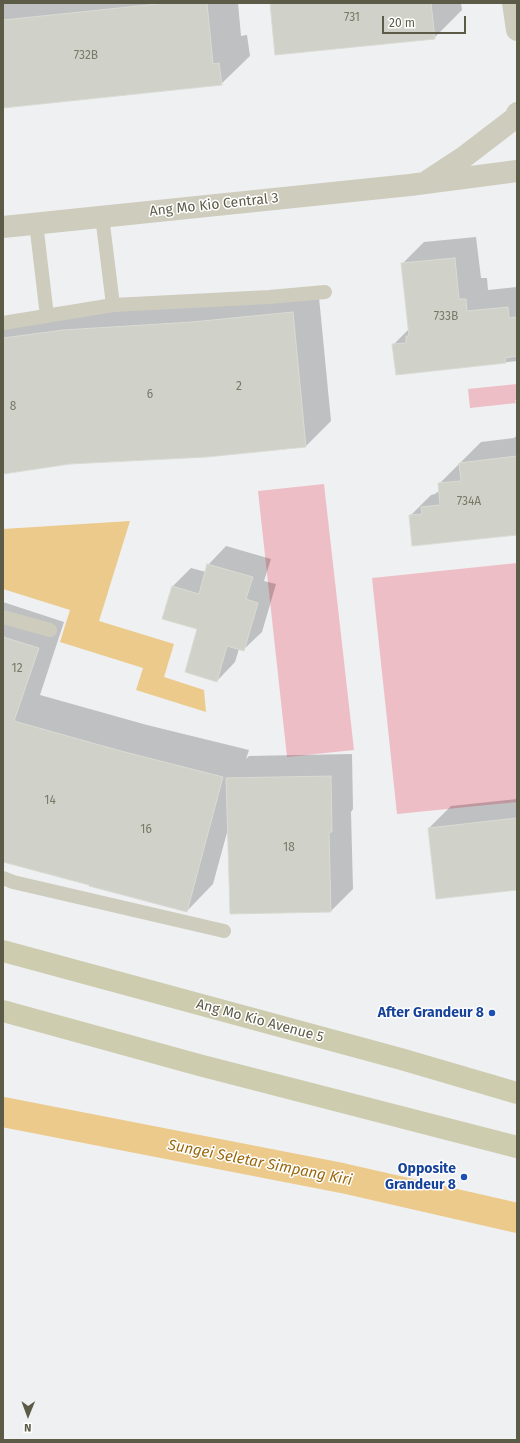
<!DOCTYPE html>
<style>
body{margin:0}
#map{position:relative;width:520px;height:1443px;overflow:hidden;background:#eff0f2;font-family:"Fira Sans",sans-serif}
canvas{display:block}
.frame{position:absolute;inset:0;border:4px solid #5c5b47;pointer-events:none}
.north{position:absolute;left:8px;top:1395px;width:40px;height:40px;-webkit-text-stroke:3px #fff;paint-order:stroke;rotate:181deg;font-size:11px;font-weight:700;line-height:16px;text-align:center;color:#5c5b47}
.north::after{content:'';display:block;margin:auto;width:14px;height:18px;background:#5c5b47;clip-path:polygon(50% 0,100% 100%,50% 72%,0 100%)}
.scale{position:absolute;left:382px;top:16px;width:84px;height:18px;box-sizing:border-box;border:2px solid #5c5b47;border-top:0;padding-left:5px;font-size:12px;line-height:14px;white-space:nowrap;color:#5c5b47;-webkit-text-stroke:3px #fff;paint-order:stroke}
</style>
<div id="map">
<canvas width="520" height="1443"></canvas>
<div class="frame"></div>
<div class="north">N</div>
<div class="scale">20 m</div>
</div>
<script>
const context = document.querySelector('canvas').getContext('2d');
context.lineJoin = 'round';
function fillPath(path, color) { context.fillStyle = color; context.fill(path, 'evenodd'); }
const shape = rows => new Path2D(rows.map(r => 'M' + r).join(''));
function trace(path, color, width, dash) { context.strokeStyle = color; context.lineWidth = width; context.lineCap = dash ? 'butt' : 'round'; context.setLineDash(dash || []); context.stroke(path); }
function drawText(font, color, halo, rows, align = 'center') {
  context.font = font + ' "Fira Sans",sans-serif'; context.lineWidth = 3; context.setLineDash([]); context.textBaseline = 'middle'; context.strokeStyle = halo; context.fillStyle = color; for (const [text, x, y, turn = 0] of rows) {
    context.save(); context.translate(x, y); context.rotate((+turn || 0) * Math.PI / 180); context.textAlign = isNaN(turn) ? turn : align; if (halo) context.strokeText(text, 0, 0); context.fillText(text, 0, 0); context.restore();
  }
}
fillPath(shape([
 [517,384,517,400,515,400,516,403,470,408,468,389],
 [324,484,354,750,287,757,258,491],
 [517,563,517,802,397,814,372,578]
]), '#eebec6');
fillPath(shape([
 [130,521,99,621,174,644,164,677,204,690,206,712,136,690,143,668,60,642,70,610,3,589,3,529]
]), '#ebca8c');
fillPath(shape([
 [3,3,238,3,241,36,247,35,250,56,221,84,3,107],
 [271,3,461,3,462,10,434,38],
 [476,237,481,278,487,278,488,290,517,287,517,361,397,374,394,344,409,329,402,264,424,242],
 [318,287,331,421,306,446,70,463,3,473,3,317],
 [517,435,517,534,410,516,431,495,435,494,440,490,439,484,481,442,514,438],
 [226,546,271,559,264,581,276,584,262,632,243,650,239,649,235,662,217,681,198,628,173,586,191,568,206,572,208,565],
 [3,602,64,622,40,695,147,725,249,750,246,759,249,756,352,754,353,809,351,812,353,889,331,911,228,829,213,884,187,911,3,860],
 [517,799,517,889,429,828,451,806]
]), '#0003');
trace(shape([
 [3,1112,342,1178,517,1218]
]), '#ebca8c', 30);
const building = shape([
 [167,3,207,3,213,64,219,63,222,85,3,108,3,20,167,3],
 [270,3,431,3,435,39,275,55,270,3],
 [455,258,459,299,466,299,467,311,508,307,509,318,517,317,517,356,505,358,506,363,396,375,392,344,406,343,406,336,409,336,401,263,455,258],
 [293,312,306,447,207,457,70,464,3,474,3,338,63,330,192,322,293,312],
 [517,456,517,535,412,546,409,515,422,514,421,507,440,505,438,483,461,481,459,463,517,456],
 [207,564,253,577,246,599,258,603,244,651,227,646,217,682,185,672,197,629,162,619,172,586,199,594,207,564],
 [3,637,39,648,14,721,121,751,223,777,187,912,89,886,89,885,3,862,3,637],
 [331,776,332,832,329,832,331,912,230,914,226,778,331,776],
 [517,818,517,890,436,899,428,828,517,818]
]);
fillPath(building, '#d0d2c9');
trace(building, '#d9dad3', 1);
trace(shape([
 [102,216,113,305],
 [36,223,47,316],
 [3,323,113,305,269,297,325,292],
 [3,617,50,630],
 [3,878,13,882,224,931]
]), '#ceccbd', 14);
trace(shape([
 [513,3,517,30],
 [429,180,464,157,515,118,517,113],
 [3,227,410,185,517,171]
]), '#ceccbd', 22);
trace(shape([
 [3,951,401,1059,517,1093],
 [3,1011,199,1065,517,1147]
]), '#cdccaf', 22);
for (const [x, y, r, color] of [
 [492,1013,4,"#1a4fb4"],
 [464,1177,4,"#1a4fb4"]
]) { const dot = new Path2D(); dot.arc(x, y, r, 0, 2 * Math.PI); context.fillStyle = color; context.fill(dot); trace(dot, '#fff', 1.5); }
drawText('12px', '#797968', null, [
 ["731",352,18],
 ["732B",86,56],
 ["733B",446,317],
 ["2",239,387],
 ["6",150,395],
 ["8",13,407],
 ["734A",469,502],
 ["12",17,669],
 ["14",50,801],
 ["16",146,830],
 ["18",289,848]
]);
drawText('14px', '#5c5b47', '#fff', [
 ["Ang Mo Kio Central 3",214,205,-6],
 ["Ang Mo Kio Avenue 5",260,1021,15]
]);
drawText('bold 14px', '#164399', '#fff', [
 ["After Grandeur 8",484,1013],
 ["Opposite",456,1169],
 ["Grandeur 8",456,1185]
], 'right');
drawText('italic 15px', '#99690e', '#fff', [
 ["Sungei Seletar Simpang Kiri",260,1163,11]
]);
</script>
